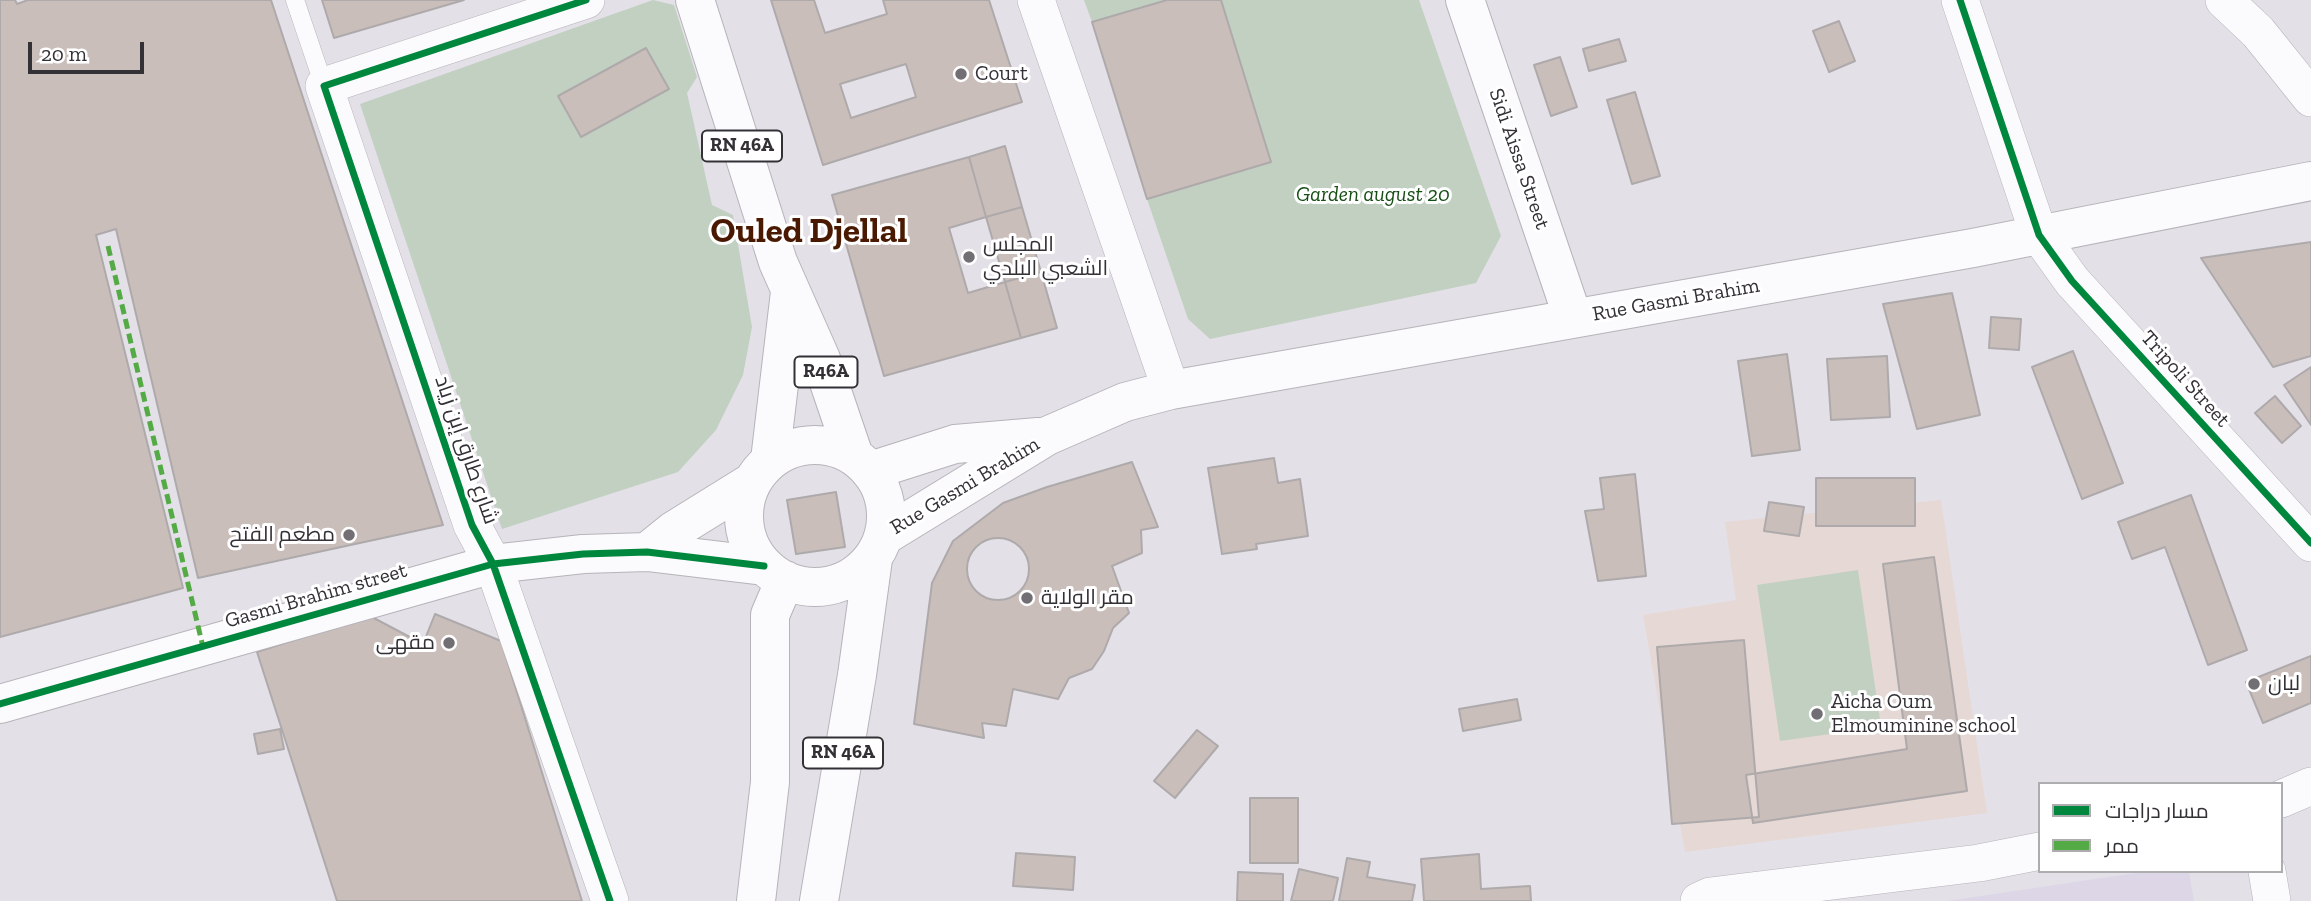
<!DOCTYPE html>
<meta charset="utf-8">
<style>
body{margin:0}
#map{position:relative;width:2311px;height:901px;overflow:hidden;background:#e4e0e8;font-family:"Zilla Slab",Cairo,serif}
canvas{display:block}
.legend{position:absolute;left:2038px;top:782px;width:245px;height:91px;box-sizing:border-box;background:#fff;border:2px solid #adacaf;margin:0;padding:9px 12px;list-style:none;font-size:21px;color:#333036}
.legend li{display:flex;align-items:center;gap:14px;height:35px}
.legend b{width:35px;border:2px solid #adacaf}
.scale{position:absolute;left:28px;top:42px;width:116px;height:32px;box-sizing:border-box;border:4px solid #333036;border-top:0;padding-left:9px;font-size:21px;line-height:24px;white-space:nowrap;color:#333036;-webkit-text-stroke:5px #fff;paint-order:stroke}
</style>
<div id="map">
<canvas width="2311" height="901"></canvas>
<ul class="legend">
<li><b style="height:9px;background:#00873e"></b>مسار دراجات</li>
<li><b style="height:9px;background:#54ab45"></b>ممر</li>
</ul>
<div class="scale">20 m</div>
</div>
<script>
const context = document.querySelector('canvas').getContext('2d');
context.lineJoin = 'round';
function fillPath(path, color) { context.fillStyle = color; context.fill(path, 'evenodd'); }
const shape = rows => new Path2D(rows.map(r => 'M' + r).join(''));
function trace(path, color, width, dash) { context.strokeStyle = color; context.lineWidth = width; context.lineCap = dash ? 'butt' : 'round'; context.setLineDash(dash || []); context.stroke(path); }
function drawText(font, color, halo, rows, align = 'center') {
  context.font = font + ' "Zilla Slab",Cairo,serif'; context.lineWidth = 6; context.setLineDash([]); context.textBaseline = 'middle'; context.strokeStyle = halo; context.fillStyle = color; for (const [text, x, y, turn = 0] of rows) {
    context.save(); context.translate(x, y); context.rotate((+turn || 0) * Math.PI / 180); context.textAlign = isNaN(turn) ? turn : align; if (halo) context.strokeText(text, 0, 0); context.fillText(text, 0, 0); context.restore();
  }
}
fillPath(shape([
 [2149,871,2189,871,2194,901,1947,901]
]), '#ddd6e6');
fillPath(shape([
 [1941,500,1987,813,1685,852,1643,615,1736,600,1725,522]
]), '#e6d8d4');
fillPath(shape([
 [653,0,674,5,697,77,687,93,712,205,733,215,752,327,743,375,716,430,678,472,502,529,360,104],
 [1084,0,1167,0,1092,22],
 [1221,0,1419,0,1501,236,1476,283,1210,339,1188,319,1147,199,1270,162],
 [1858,570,1881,727,1780,741,1757,585]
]), '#c1d0c1');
const building = shape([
 [0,0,15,0,17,4,28,0,271,0,443,525,198,578,116,229,96,235,183,588,0,637,0,0],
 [322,0,464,0,334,38,322,0],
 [771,0,814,0,825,33,887,14,883,0,989,0,1022,102,823,165,771,0],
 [906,64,916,97,851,118,840,84,906,64],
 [1167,0,1221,0,1271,162,1147,199,1092,22,1167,0],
 [1839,21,1855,61,1829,72,1813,31,1839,21],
 [1619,39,1626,61,1589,71,1583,49,1619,39],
 [646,48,669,89,581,137,558,96,646,48],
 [1560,57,1577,107,1551,116,1534,65,1560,57],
 [1635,92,1660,176,1632,184,1607,100,1635,92],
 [1005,146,1022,207,986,217,969,157,1005,146],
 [969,157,986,217,949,228,968,293,1005,282,1021,338,884,376,832,195,969,157],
 [1022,207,1041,272,1005,282,986,217,1022,207],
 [2311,242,2311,356,2273,367,2201,258,2311,242],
 [1041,272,1057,328,1021,338,1005,282,1041,272],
 [1952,293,1980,415,1917,429,1883,304,1952,293],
 [1991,317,2021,319,2019,350,1989,348,1991,317],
 [2073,351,2123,483,2082,499,2032,367,2073,351],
 [1787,354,1800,450,1752,456,1738,361,1787,354],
 [1887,356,1890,417,1831,420,1827,359,1887,356],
 [2311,367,2311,425,2284,385,2311,367],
 [2275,396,2301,426,2282,443,2255,413,2275,396],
 [1274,458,1278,483,1300,479,1308,536,1256,544,1257,549,1222,554,1208,468,1274,458],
 [1132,462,1158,527,1141,530,1142,553,1112,566,1129,613,1113,628,1104,651,1092,669,1069,678,1058,699,1013,689,1006,726,982,723,984,738,914,724,932,583,953,541,1003,503,1047,487,1132,462],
 [1635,474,1646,576,1598,581,1585,511,1604,509,1600,478,1635,474],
 [1816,478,1915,478,1915,526,1816,526,1816,478],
 [836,492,845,547,796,554,787,500,836,492],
 [2191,495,2247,650,2208,665,2165,547,2132,559,2118,522,2191,495],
 [1769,502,1804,507,1799,536,1764,531,1769,502],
 '967 569a31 31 0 1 1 62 0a31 31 0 1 1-62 0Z',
 [1934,557,1967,791,1753,823,1746,775,1907,749,1883,564,1934,557],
 [435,614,501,641,582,901,337,901,257,652,370,616,423,644,435,614],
 [1744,640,1759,817,1672,824,1657,647,1744,640],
 [2311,656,2311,703,2263,723,2246,682,2311,656],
 [1517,699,1521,720,1463,731,1459,709,1517,699],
 [280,729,284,749,258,754,254,734,280,729],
 [1197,730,1218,746,1175,798,1154,781,1197,730],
 [1250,798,1298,798,1298,863,1250,863,1250,798],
 [1016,853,1075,857,1073,890,1013,886,1016,853],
 [1479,854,1481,889,1530,886,1531,901,1424,901,1421,859,1479,854],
 [1347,858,1370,862,1367,877,1415,885,1412,901,1339,901,1347,858],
 [1299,869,1338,878,1333,901,1291,901,1299,869],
 [1238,872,1283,874,1283,901,1237,901,1238,872]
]);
fillPath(building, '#cabebb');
trace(building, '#aeaaab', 2);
const service = shape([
 [295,0,324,86]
]);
const minor = shape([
 [586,0,324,86,472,525,493,564,610,901],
 [1036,0,1171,390],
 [1960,0,2039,235,2072,281,2311,543],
 [2224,0,2258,32,2311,98],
 [2281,799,2311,786],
 [2267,871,2272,901],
 [1699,901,1710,896,1979,863,2040,851]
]);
const tertiary = shape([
 [1465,0,1573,318],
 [647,552,673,531,752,482],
 [0,704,493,564,583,554,647,552,764,566]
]);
const secondary = shape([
 [870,471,955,444,1038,437],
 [884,536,1047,436,1125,402,1171,390,1973,248,2311,181]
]);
const primary = shape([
 [695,0,778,262,821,359,854,456],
 '744 516a71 71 0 1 1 142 0a71 71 0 1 1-142 0Z',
 [770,460,790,292],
 [756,901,770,782,770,615,785,580],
 [819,901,857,675,873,559]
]);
trace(service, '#b6b3b9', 19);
trace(minor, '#b6b3b9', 38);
trace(tertiary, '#b6b3b9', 40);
trace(secondary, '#b6b3b9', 40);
trace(primary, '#b6b3b9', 40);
trace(service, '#fbfafc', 18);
trace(minor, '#fbfafc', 37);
trace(tertiary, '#fbfafc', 38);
trace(secondary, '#fbfafc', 38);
trace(primary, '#fbfafc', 38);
trace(shape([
 [108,246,203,647]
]), '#54ab45', 5, [10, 5]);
trace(shape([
 [586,0,324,86,472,525,493,564,610,901],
 [1960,0,2039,235,2072,281,2311,543],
 [0,704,493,564,583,554,647,552,764,566]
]), '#00873e', 7);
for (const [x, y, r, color] of [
 [961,74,7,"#716e74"],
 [969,257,7,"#716e74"],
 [349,535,7,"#716e74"],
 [1027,598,7,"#716e74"],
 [449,643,7,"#716e74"],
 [2254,684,7,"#716e74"],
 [1817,714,7,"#716e74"]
]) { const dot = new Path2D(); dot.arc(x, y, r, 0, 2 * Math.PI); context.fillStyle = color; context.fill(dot); trace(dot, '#fff', 2.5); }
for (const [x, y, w] of [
 [742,146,80],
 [826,372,63],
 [843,753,80]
]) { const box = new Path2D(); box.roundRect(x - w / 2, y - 15.5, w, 31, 5); context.fillStyle = '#fff'; context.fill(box); trace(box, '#333036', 2); }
drawText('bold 19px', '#333036', null, [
 ["RN 46A",742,146],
 ["R46A",826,372],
 ["RN 46A",843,753]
]);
drawText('21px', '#333036', '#fff', [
 ["Court",975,74],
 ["المجلس",983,245],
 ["الشعبي البلدي",983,269],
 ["مطعم الفتح",335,535,"right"],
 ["مقر الولاية",1041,598],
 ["مقهى",435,643,"right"],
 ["لبان",2268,684],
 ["Aicha Oum",1831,702],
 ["Elmouminine school",1831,726]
], 'left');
drawText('21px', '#333036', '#fff', [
 ["Sidi Aissa Street",1519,159,71],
 ["Rue Gasmi Brahim",1676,300,-10],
 ["Tripoli Street",2185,379,48],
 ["شارع طارق إبن زياد",466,450,71],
 ["Rue Gasmi Brahim",965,486,-31],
 ["Gasmi Brahim street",316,596,-16]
]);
drawText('italic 21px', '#164e14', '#fff', [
 ["Garden august 20",1373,195]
]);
drawText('bold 35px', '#491a01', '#fff', [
 ["Ouled Djellal",809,232]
]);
</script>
